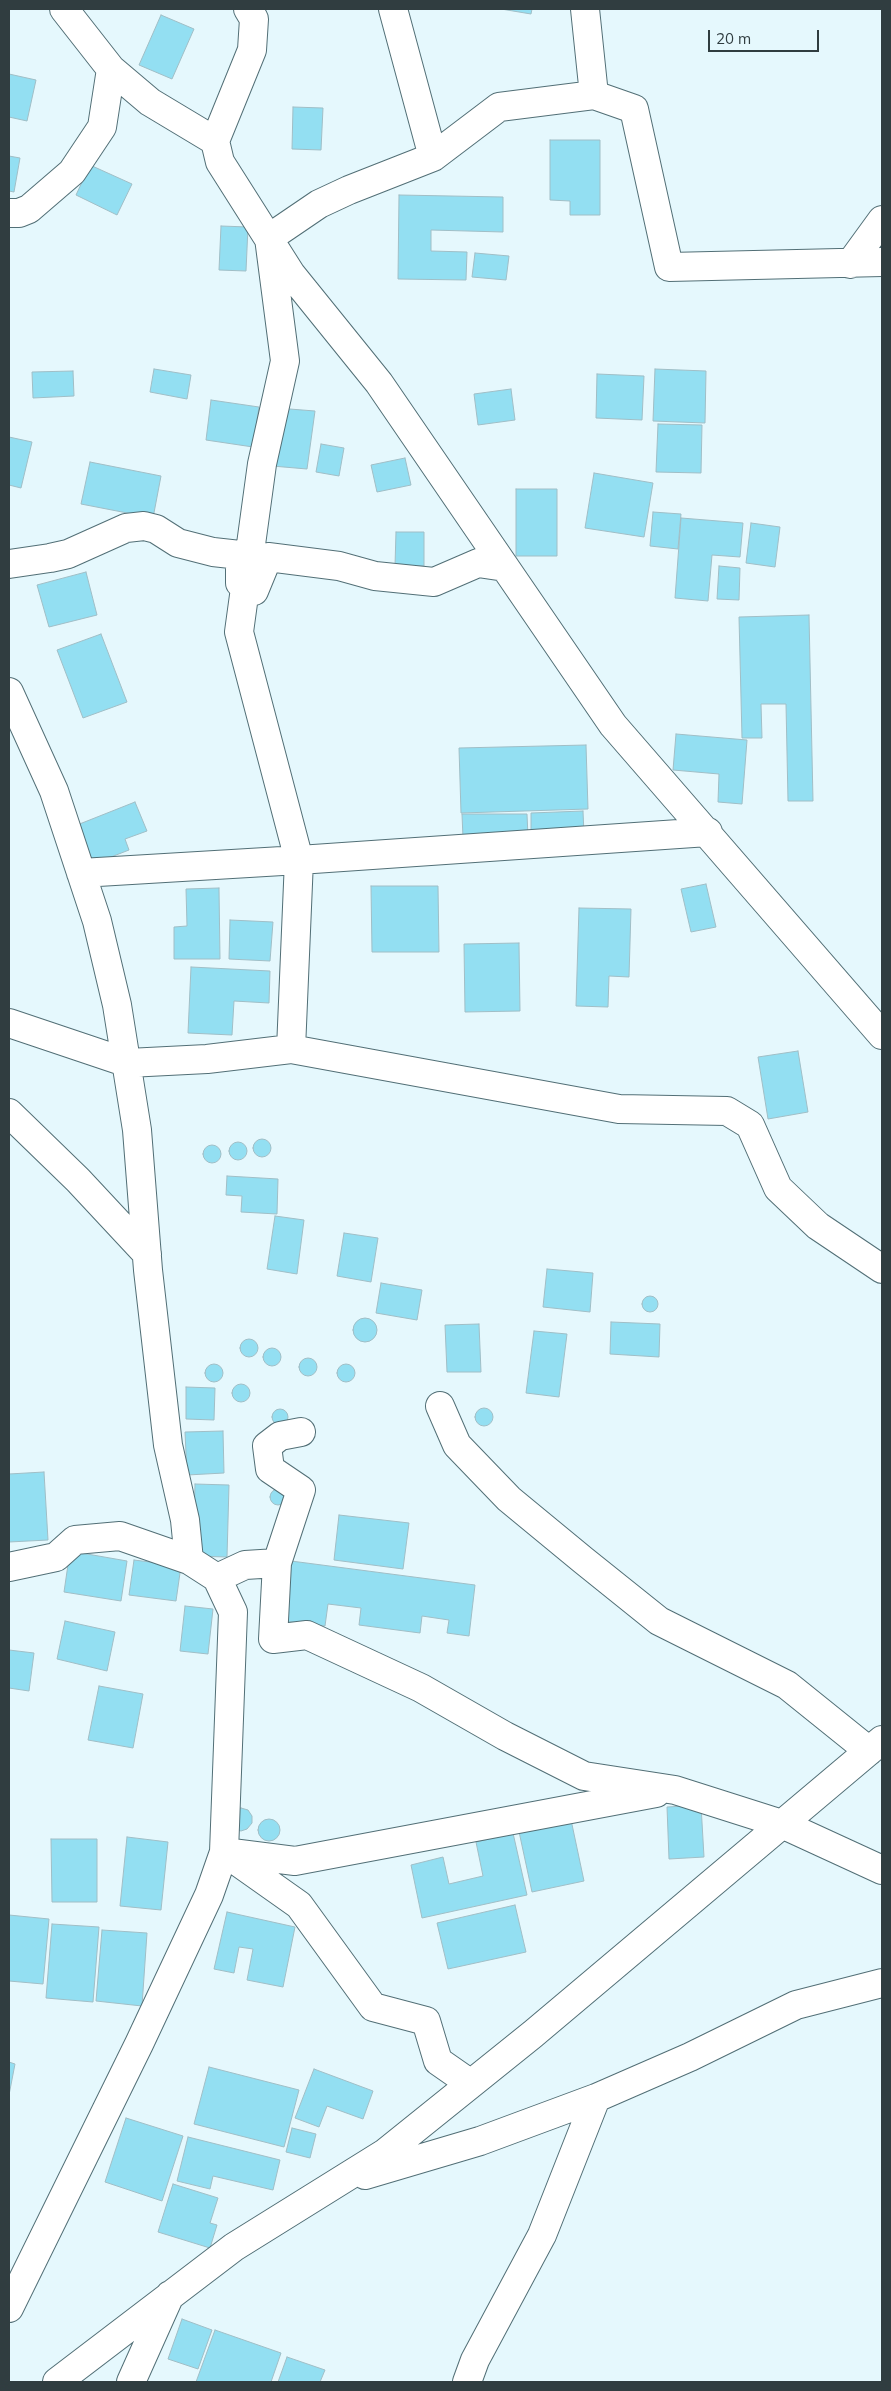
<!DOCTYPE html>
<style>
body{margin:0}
#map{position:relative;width:891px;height:2391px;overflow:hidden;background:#e5f8fd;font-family:Mulish,sans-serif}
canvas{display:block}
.frame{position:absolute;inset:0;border:10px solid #303d40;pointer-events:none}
.scale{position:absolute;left:708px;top:30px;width:111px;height:22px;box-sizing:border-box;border:2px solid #303d40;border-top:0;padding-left:6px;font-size:15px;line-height:18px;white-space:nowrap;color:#303d40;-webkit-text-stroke:4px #e5f8fd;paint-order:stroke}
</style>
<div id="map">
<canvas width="891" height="2391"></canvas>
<div class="frame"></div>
<div class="scale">20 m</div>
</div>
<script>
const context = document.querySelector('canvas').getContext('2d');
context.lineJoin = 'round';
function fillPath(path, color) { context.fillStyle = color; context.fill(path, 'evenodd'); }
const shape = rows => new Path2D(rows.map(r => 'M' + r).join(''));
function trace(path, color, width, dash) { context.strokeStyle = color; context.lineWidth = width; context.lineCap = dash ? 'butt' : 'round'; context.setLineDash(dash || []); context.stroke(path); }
const building = shape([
 [501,9,532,9,531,14,501,9],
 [161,15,194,29,172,79,139,65,161,15],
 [9,74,36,80,27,121,9,117,9,74],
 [293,107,323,108,321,150,292,149,293,107],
 [550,140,600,140,600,215,570,215,570,201,550,200,550,140],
 [9,156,20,158,14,192,9,191,9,156],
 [90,165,132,184,117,215,76,195,90,165],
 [399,195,503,197,503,232,431,230,431,251,467,252,466,280,398,279,399,195],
 [221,226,248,227,246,271,219,270,221,226],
 [475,253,509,256,506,280,472,277,475,253],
 [154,369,191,375,187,399,150,392,154,369],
 [655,369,706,371,705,423,653,421,655,369],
 [73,371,74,396,33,398,32,372,73,371],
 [597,374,644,376,642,420,596,418,597,374],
 [511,389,515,420,478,425,474,394,511,389],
 [211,400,259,407,253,447,206,440,211,400],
 [277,408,315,411,307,469,272,466,277,408],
 [658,424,702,425,701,473,656,472,658,424],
 [9,437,32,442,21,488,9,485,9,437],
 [321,444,344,448,339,476,316,472,321,444],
 [405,458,411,485,377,492,371,465,405,458],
 [90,462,161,476,153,518,81,504,90,462],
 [594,473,653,483,644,537,585,528,594,473],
 [516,489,557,489,557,556,516,556,516,489],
 [653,512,681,514,678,549,650,546,653,512],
 [681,518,743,523,740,557,712,555,708,601,675,598,681,518],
 [751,523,780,527,775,567,746,563,751,523],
 [396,532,424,532,424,566,395,566,396,532],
 [719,566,740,568,739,600,717,599,719,566],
 [86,572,97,615,49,627,37,585,86,572],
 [809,615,813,801,788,801,786,704,761,704,762,738,742,738,739,617,809,615],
 [101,634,127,702,83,718,57,650,101,634],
 [676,734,747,740,742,804,718,802,719,774,673,770,676,734],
 [586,745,588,809,461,813,459,748,586,745],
 [135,802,147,831,125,839,129,850,93,864,77,825,135,802],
 [583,811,584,834,531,836,531,813,583,811],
 [462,814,527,814,528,837,463,838,462,814],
 [706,884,716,927,691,932,681,889,706,884],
 [371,886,438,886,439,952,372,952,371,886],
 [219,888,220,959,174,959,174,927,187,926,186,889,219,888],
 [579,908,631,909,629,977,609,976,608,1007,576,1006,579,908],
 [230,920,273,922,270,961,229,959,230,920],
 [519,943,520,1011,465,1012,464,944,519,943],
 [191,967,270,971,269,1003,234,1001,232,1035,188,1033,191,967],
 [798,1051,808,1112,768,1119,758,1057,798,1051],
 '253 1148a9 9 0 1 1 18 0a9 9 0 1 1-18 0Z',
 '229 1151a9 9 0 1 1 18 0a9 9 0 1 1-18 0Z',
 '203 1154a9 9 0 1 1 18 0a9 9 0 1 1-18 0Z',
 [227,1176,278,1179,277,1214,241,1212,242,1196,226,1195,227,1176],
 [275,1216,304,1220,297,1274,267,1269,275,1216],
 [344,1233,378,1238,371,1282,337,1276,344,1233],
 [547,1269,593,1273,590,1312,543,1307,547,1269],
 [381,1283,422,1290,417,1320,376,1313,381,1283],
 '642 1304a8 8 0 1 1 16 0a8 8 0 1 1-16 0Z',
 '353 1330a12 12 0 1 1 24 0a12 12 0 1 1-24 0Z',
 [611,1322,660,1324,659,1357,610,1354,611,1322],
 [479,1324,481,1372,447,1372,445,1325,479,1324],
 [534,1331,567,1334,559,1397,526,1393,534,1331],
 '240 1348a9 9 0 1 1 18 0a9 9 0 1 1-18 0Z',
 '263 1357a9 9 0 1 1 18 0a9 9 0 1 1-18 0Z',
 '299 1367a9 9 0 1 1 18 0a9 9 0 1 1-18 0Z',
 '205 1373a9 9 0 1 1 18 0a9 9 0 1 1-18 0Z',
 '337 1373a9 9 0 1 1 18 0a9 9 0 1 1-18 0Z',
 '232 1393a9 9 0 1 1 18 0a9 9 0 1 1-18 0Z',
 [186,1387,215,1388,214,1420,186,1419,186,1387],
 '475 1417a9 9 0 1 1 18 0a9 9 0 1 1-18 0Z',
 '272 1417a8 8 0 1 1 16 0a8 8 0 1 1-16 0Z',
 [223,1431,224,1473,187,1475,185,1432,223,1431],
 [44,1472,48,1540,9,1542,9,1474,44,1472],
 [195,1484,229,1485,227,1557,193,1556,195,1484],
 '270 1497a8 8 0 1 1 16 0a8 8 0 1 1-16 0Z',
 [339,1515,409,1523,403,1569,334,1560,339,1515],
 [70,1551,127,1561,121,1601,64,1592,70,1551],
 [134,1560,181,1566,176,1601,129,1595,134,1560],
 [291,1561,475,1585,469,1636,447,1633,449,1620,422,1616,420,1633,359,1625,361,1608,328,1604,325,1626,282,1621,291,1561],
 [185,1606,213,1609,208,1654,180,1651,185,1606],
 [65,1621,115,1632,107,1671,57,1659,65,1621],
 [9,1650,34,1653,29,1691,9,1688,9,1650],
 [99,1686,143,1694,133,1748,88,1740,99,1686],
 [701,1805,704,1857,669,1859,667,1807,701,1805],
 [241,1808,248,1810,252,1816,252,1823,247,1829,241,1831,234,1829,234,1810,241,1808],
 [570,1815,584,1881,532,1892,518,1827,570,1815],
 '258 1830a11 11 0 1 1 22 0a11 11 0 1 1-22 0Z',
 [513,1833,527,1895,422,1918,411,1865,443,1857,449,1884,483,1876,476,1842,513,1833],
 [127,1837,168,1842,161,1910,120,1906,127,1837],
 [51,1839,97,1839,97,1902,52,1902,51,1839],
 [515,1905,526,1952,448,1969,437,1923,515,1905],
 [227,1912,295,1927,283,1987,247,1980,253,1949,239,1947,234,1973,214,1969,227,1912],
 [9,1915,49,1919,43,1984,9,1981,9,1915],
 [52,1924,99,1927,93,2002,46,1998,52,1924],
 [102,1930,147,1933,142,2006,96,2001,102,1930],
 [9,2062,15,2064,9,2095,9,2062],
 [209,2067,299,2090,284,2147,194,2124,209,2067],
 [314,2069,373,2091,363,2119,327,2106,319,2127,295,2118,314,2069],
 [126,2118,183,2136,162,2201,105,2182,126,2118],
 [292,2128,316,2134,310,2158,286,2152,292,2128],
 [188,2137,280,2160,273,2190,213,2176,210,2189,177,2181,188,2137],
 [173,2184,218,2198,210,2223,217,2225,210,2248,158,2232,173,2184],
 [182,2319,212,2330,198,2369,168,2359,182,2319],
 [215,2330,281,2353,271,2382,196,2382,215,2330],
 [287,2357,325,2370,320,2382,278,2382,287,2357]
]);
fillPath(building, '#93dff2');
trace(building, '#a0bec6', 1);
const minor = shape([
 [64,9,111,69,150,102,215,141,220,162,291,274,379,383,613,725,882,1035],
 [393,9,433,157],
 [585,9,594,95],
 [215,141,252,50,254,19,248,9],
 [9,213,19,213,29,209,72,172,102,127,111,69],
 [882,262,669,267,634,109,594,95,499,107,433,157,349,190,319,204,269,238,285,361,262,464,239,632,299,860,291,1049,619,1109,727,1111,750,1125,778,1188,818,1226,882,1269],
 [850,264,882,220],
 [9,564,50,558,68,554,126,528,144,526,156,529,178,543,213,552,240,555,240,583],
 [254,591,268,557,339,566,375,576,434,582,478,563,505,567],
 [9,692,54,791,97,921,117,1005,137,1130,148,1270,168,1445,185,1520,189,1560,217,1578,233,1612,224,1852,209,1895,139,2044,9,2308],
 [81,873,299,860,708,832],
 [9,1023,128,1063,207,1059,291,1049],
 [9,1113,78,1180,147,1254],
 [440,1406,457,1445,509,1499,583,1560,659,1621,787,1685,869,1751],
 [301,1432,280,1436,267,1446,270,1469,301,1490,277,1563,273,1639,307,1635,421,1688,505,1736,584,1776,675,1790,782,1824,882,1870],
 [9,1567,56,1557,75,1540,120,1536,189,1560],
 [217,1578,245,1565,277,1563],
 [471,2084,438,2061,426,2021,373,2007,299,1905,224,1852,295,1861,656,1793],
 [365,2175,480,2141,596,2098,690,2057,796,2005,882,1983],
 [57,2382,234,2247,385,2153,533,2034,882,1740],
 [131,2382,170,2295],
 [467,2382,475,2360,542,2235,596,2098]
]);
trace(minor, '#526f76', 30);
trace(minor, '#fff', 28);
</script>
